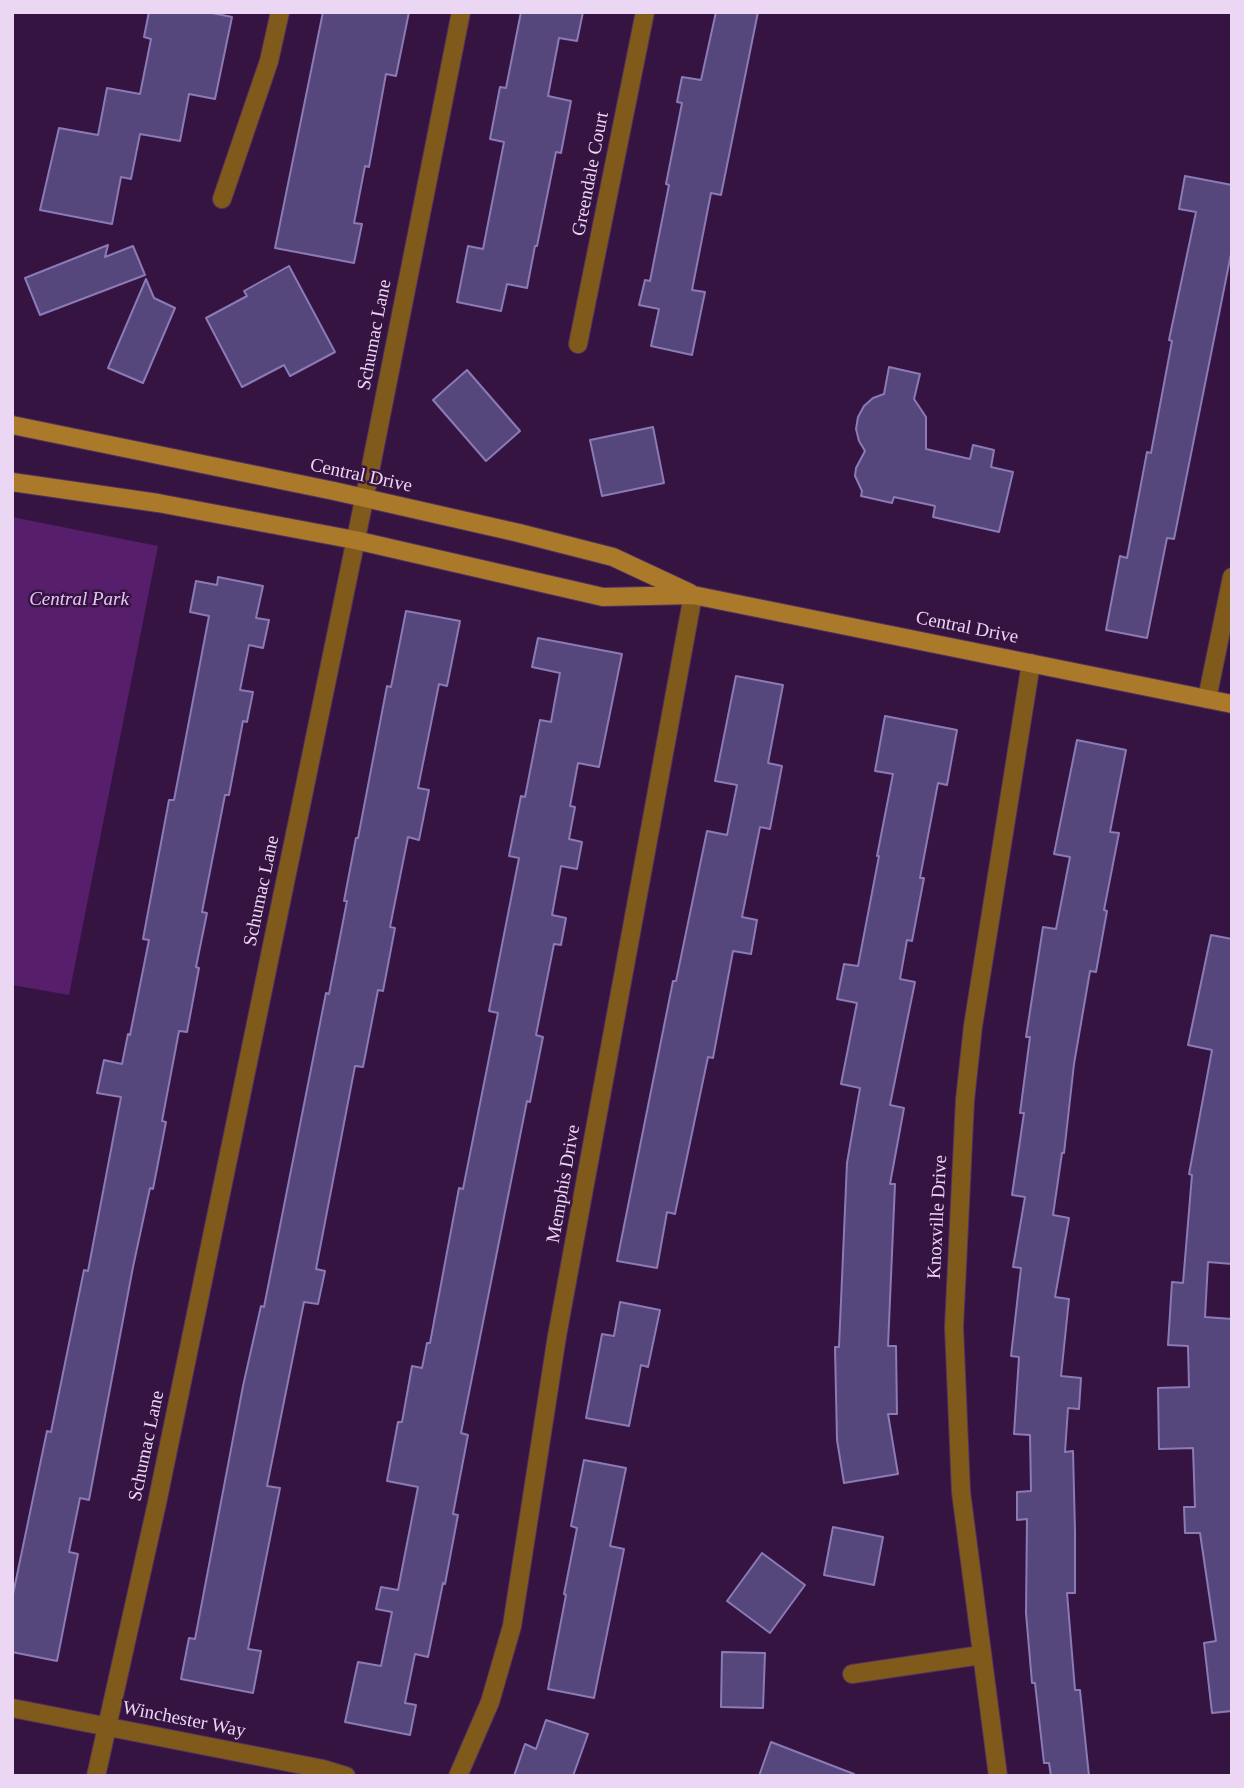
<!DOCTYPE html>
<style>
body{margin:0}
#map{position:relative;width:1244px;height:1788px;overflow:hidden;background:#361442;font-family:"Times New Roman",serif}
canvas{display:block}
.frame{position:absolute;inset:0;border:14px solid #ebd7f4;pointer-events:none}
</style>
<div id="map">
<canvas width="1244" height="1788"></canvas>
<div class="frame"></div>
</div>
<script>
const context = document.querySelector('canvas').getContext('2d');
context.lineJoin = 'round';
function fillPath(path, color) { context.fillStyle = color; context.fill(path, 'evenodd'); }
const shape = rows => new Path2D(rows.map(r => 'M' + r).join(''));
function trace(path, color, width, dash) { context.strokeStyle = color; context.lineWidth = width; context.lineCap = dash ? 'butt' : 'round'; context.setLineDash(dash || []); context.stroke(path); }
function drawText(font, color, halo, rows, align = 'center') {
  context.font = font + ' "Times New Roman",serif'; context.lineWidth = 5; context.setLineDash([]); context.textBaseline = 'middle'; context.strokeStyle = halo; context.fillStyle = color; for (const [text, x, y, turn = 0] of rows) {
    context.save(); context.translate(x, y); context.rotate((+turn || 0) * Math.PI / 180); context.textAlign = isNaN(turn) ? turn : align; if (halo) context.strokeText(text, 0, 0); context.fillText(text, 0, 0); context.restore();
  }
}
fillPath(shape([
 [12,517,158,546,69,995,12,985]
]), '#561e6b');
const building = shape([
 [149,12,207,12,232,17,215,99,189,94,180,141,140,134,131,179,121,177,112,224,40,210,59,128,98,135,107,88,140,94,151,39,144,37,149,12],
 [323,12,409,12,396,76,386,74,369,167,365,166,354,223,362,224,354,263,275,248,323,12],
 [521,12,583,12,577,41,559,38,548,96,571,101,561,153,556,152,537,246,535,246,527,288,507,284,501,311,457,302,468,246,483,249,504,142,490,139,500,87,506,88,521,12],
 [716,12,758,12,721,195,711,193,692,290,705,292,692,355,651,346,659,309,639,305,645,280,650,281,669,185,666,184,682,103,677,102,682,77,701,80,716,12],
 [1185,176,1232,185,1232,249,1174,539,1167,538,1147,638,1106,630,1120,556,1127,558,1147,452,1151,453,1172,341,1169,340,1196,212,1179,209,1185,176],
 [108,245,105,257,133,246,145,275,40,315,25,278,108,245],
 [289,266,335,352,290,376,284,365,242,387,206,318,247,296,244,291,289,266],
 [146,279,154,298,175,308,143,383,108,368,146,279],
 [889,367,920,374,914,399,926,417,926,449,970,459,973,445,994,450,991,467,1013,472,999,532,933,517,935,506,894,497,892,503,861,496,862,491,855,476,856,468,865,451,859,441,856,429,858,417,864,406,873,398,884,394,889,367],
 [467,370,520,431,486,461,433,400,467,370],
 [653,427,664,483,602,496,590,440,653,427],
 [218,577,263,586,256,618,269,620,263,648,249,645,240,690,253,692,247,722,243,721,229,795,225,795,202,912,207,913,196,967,199,968,187,1032,179,1031,162,1121,166,1122,153,1189,150,1188,133,1267,89,1500,80,1498,69,1552,78,1554,57,1661,12,1652,12,1599,47,1431,51,1432,84,1270,88,1271,121,1097,97,1093,104,1060,122,1064,128,1034,130,1035,149,940,143,939,169,800,174,800,209,616,190,612,196,581,217,585,218,577],
 [406,611,460,621,447,686,439,684,418,788,429,790,419,840,408,837,390,927,395,928,383,991,378,990,363,1067,355,1066,316,1269,325,1271,318,1304,304,1302,267,1486,280,1488,248,1649,261,1651,253,1693,181,1679,189,1638,195,1639,243,1386,261,1306,264,1307,326,993,329,994,347,901,344,901,356,838,358,838,387,686,391,687,406,611],
 [538,638,622,654,599,767,578,763,570,806,575,807,569,839,582,842,577,869,561,866,552,915,566,918,561,945,554,944,536,1035,543,1037,530,1102,527,1101,461,1433,468,1435,453,1514,458,1515,445,1584,443,1583,428,1657,415,1654,405,1703,416,1705,410,1735,345,1722,358,1662,381,1666,392,1612,376,1609,381,1587,398,1590,418,1487,387,1481,398,1422,402,1422,412,1366,422,1368,427,1343,430,1343,459,1188,463,1189,498,1013,489,1011,519,858,509,856,521,796,525,797,540,720,551,722,560,673,532,667,538,638],
 [736,676,783,685,768,763,782,766,770,829,760,827,742,917,757,920,751,954,733,951,713,1058,708,1057,675,1214,667,1212,657,1268,617,1261,673,981,676,981,707,831,727,835,737,785,715,781,736,676],
 [885,716,957,730,947,785,938,783,920,878,924,878,912,941,907,940,900,979,915,982,890,1105,904,1108,890,1184,895,1184,888,1346,896,1346,897,1414,888,1414,898,1474,844,1483,837,1440,835,1347,839,1347,847,1163,860,1088,841,1084,857,1003,837,999,844,964,858,966,879,856,877,856,893,774,875,771,885,716],
 [1077,740,1126,750,1110,832,1119,833,1104,910,1107,911,1096,972,1090,971,1074,1064,1064,1153,1062,1153,1053,1215,1069,1218,1055,1297,1069,1299,1061,1376,1081,1378,1079,1409,1068,1408,1065,1452,1073,1451,1075,1532,1075,1593,1067,1593,1075,1690,1080,1690,1089,1776,1051,1776,1049,1763,1044,1763,1035,1683,1032,1683,1026,1613,1027,1519,1017,1520,1017,1492,1031,1491,1030,1435,1014,1434,1019,1357,1011,1356,1021,1268,1013,1267,1025,1197,1012,1195,1024,1113,1020,1113,1030,1037,1026,1037,1043,927,1056,929,1070,857,1054,854,1077,740],
 [1211,935,1232,939,1232,1264,1208,1262,1205,1317,1232,1319,1232,1711,1212,1713,1204,1643,1216,1641,1200,1533,1185,1533,1184,1507,1195,1507,1193,1448,1159,1449,1158,1388,1189,1387,1188,1346,1168,1345,1172,1282,1183,1283,1192,1175,1189,1174,1212,1050,1188,1045,1211,935],
 [620,1302,660,1310,648,1367,641,1365,629,1426,586,1418,602,1334,614,1336,620,1302],
 [584,1460,626,1468,610,1546,624,1549,594,1698,548,1689,566,1595,564,1594,577,1528,571,1526,584,1460],
 [833,1527,883,1537,874,1585,824,1575,833,1527],
 [762,1553,805,1585,770,1633,727,1601,762,1553],
 [722,1652,765,1653,763,1708,721,1707,722,1652],
 [546,1720,588,1734,573,1776,514,1776,525,1744,536,1749,546,1720],
 [771,1742,854,1774,853,1776,759,1776,771,1742]
]);
fillPath(building, '#55467c');
trace(building, '#8a7bb6', 2);
const minor = shape([
 [222,199,269,61,280,12],
 [578,344,645,12],
 [1207,699,1232,577],
 [852,1674,981,1655],
 [12,1708,323,1769,346,1776],
 [458,1776,490,1702,512,1626,557,1336,693,595],
 [998,1776,961,1492,954,1327,965,1100,973,1026,1031,663]
]);
const tertiary = shape([
 [96,1776,157,1503,372,461,461,12]
]);
const secondary = shape([
 [12,425,334,491,519,533,613,557,690,593],
 [12,482,158,503,355,540,603,597,693,595,1232,704]
]);
trace(minor, '#53335e', 20);
trace(tertiary, '#53335e', 20);
trace(secondary, '#53335e', 20);
trace(minor, '#805a1a', 18);
trace(tertiary, '#805a1a', 18);
trace(secondary, '#aa792a', 18);
drawText('19px', '#ebd7f4', '#361442', [
 ["Greendale Court",591,174,-79],
 ["Schumac Lane",375,335,-79],
 ["Central Drive",361,476,12],
 ["Central Drive",967,628,11],
 ["Schumac Lane",262,891,-78],
 ["Memphis Drive",564,1184,-80],
 ["Knoxville Drive",938,1217,-87],
 ["Schumac Lane",147,1446,-78],
 ["Winchester Way",184,1720,11]
]);
drawText('italic 19px', '#e6c7f4', '#361442', [
 ["Central Park",79,600]
]);
</script>
